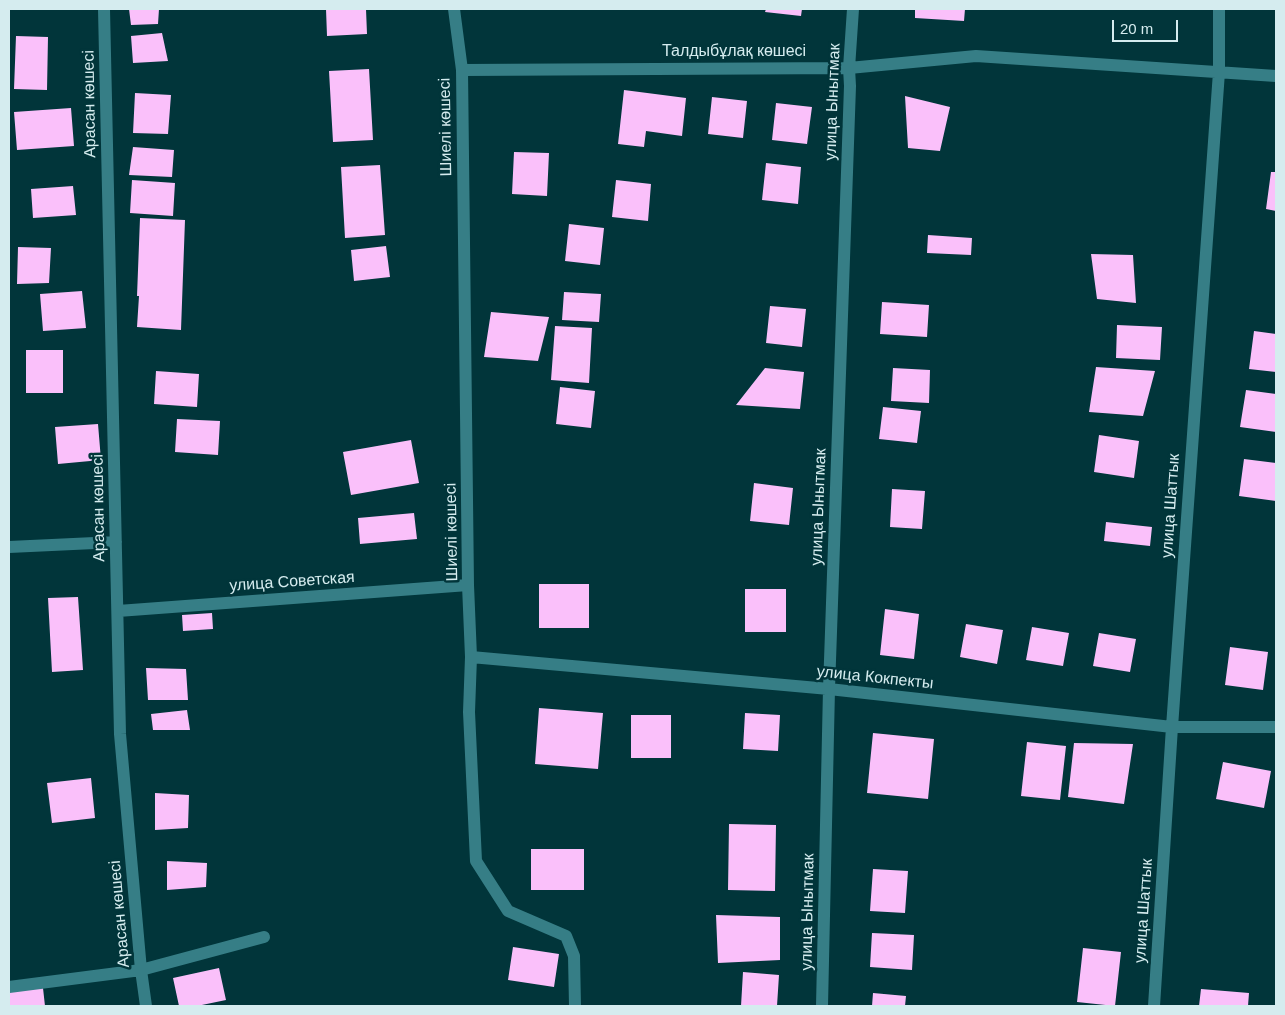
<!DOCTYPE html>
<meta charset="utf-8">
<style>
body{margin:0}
#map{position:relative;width:1285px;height:1015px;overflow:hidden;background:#01353a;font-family:Arial,sans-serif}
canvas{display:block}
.frame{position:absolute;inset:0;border:10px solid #d5ecef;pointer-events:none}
.scale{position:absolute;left:1112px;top:20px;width:66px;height:22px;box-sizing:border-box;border:2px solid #d5ecef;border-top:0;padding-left:6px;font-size:15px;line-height:18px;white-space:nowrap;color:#d5ecef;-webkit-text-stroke:4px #01353a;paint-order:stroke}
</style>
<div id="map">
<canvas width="1285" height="1015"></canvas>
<div class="frame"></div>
<div class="scale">20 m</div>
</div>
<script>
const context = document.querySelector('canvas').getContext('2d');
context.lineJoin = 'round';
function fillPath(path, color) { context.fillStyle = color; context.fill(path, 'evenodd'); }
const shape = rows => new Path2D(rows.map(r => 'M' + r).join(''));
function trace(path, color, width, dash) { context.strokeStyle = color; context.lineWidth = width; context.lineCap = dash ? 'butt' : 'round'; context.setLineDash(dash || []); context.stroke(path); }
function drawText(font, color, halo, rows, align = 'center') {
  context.font = font + ' Arial,sans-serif'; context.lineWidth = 5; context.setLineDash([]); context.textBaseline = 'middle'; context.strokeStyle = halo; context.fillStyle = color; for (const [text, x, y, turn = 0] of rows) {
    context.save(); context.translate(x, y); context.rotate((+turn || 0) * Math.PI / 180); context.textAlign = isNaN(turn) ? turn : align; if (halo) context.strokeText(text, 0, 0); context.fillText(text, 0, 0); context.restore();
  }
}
fillPath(shape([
 [129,9,159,9,158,24,131,25],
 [326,9,366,9,367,34,327,36],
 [766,9,802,9,801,16,765,12],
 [915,9,965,9,964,21,915,18],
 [162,33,168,61,133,63,131,36],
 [16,36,48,37,47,90,14,89],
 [369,69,373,140,333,142,329,71],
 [624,90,686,98,682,136,646,131,644,147,618,144],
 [135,93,171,95,168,134,133,133],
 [905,96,950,107,940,151,908,148],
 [712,97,747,101,743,138,708,134],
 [776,103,812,107,807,144,772,140],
 [71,108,74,146,17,150,14,112],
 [133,147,174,150,172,177,129,175],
 [514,152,549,153,547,196,512,194],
 [766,163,801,167,798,204,762,200],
 [380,165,385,235,345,238,341,167],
 [1271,172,1276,172,1276,211,1266,209],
 [132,180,175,183,173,216,130,213],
 [616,180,651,184,648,221,612,217],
 [73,186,76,215,33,218,31,189],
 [140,218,185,220,181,330,137,327,139,296,137,296],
 [569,224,604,228,600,265,565,261],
 [928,235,972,238,971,255,927,253],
 [386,246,390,277,354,281,351,250],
 [18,247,51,248,49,283,17,284],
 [1091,254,1133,255,1136,303,1097,299],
 [82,291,86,328,43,331,40,294],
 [564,292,601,294,599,322,562,320],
 [882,302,929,305,927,337,880,334],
 [770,306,806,309,802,347,766,343],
 [491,312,549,317,538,361,484,357],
 [1117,325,1162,327,1160,360,1116,358],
 [555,326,592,328,589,383,551,380],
 [1254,331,1276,334,1276,372,1249,369],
 [26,350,63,350,63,393,26,393],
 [1096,367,1155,371,1143,416,1089,412],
 [765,368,804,372,800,409,736,405],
 [893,368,930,370,929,403,891,401],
 [156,371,199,374,197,407,154,404],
 [560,387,595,391,591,428,556,424],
 [1246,390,1276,394,1276,432,1240,427],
 [883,407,921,411,917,443,879,439],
 [177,419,220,421,218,455,175,452],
 [98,424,101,460,58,464,55,427],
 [1099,435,1139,441,1134,478,1094,472],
 [411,440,419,483,351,495,343,452],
 [1244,459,1276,463,1276,501,1239,496],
 [754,483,793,488,789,525,750,521],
 [892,489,925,491,922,529,890,527],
 [414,513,417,539,360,544,358,518],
 [1106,522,1152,527,1150,546,1104,541],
 [539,584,589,584,589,628,539,628],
 [745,589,786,589,786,632,745,632],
 [78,597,83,670,52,672,48,598],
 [885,609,919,614,914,659,880,655],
 [212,613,213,629,183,631,182,615],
 [966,624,1003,630,997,664,960,657],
 [1032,627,1069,633,1063,666,1026,660],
 [1099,633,1136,639,1130,672,1093,666],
 [1230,647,1268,652,1263,690,1225,685],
 [146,668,186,669,188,700,148,700],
 [539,708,603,713,598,769,535,764],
 [187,710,190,730,153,730,151,714],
 [745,713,780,715,778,751,743,749],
 [631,715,671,715,671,758,631,758],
 [873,733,934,739,928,799,867,793],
 [1027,742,1066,746,1060,800,1021,796],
 [1074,743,1133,744,1124,804,1068,797],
 [1223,762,1271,771,1264,808,1216,799],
 [91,778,95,818,52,823,47,783],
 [155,793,189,795,188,828,155,830],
 [729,824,776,825,775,891,728,890],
 [531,849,584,849,584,890,531,890],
 [167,861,207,863,206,887,167,890],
 [873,869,908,871,905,913,870,911],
 [716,915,780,917,780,960,718,963],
 [872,933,914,935,912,970,870,967],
 [513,947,559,954,554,987,508,980],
 [1083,948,1121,952,1115,1006,1077,1002],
 [219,968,226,1000,197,1006,179,1006,173,978],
 [743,972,779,975,777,1006,741,1006],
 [43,988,45,1006,9,1006,9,992],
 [1201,989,1249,993,1248,1006,1199,1006],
 [873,993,906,996,905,1006,872,1006]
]), '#fac0fa');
trace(shape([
 [104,9,120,734,141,970,146,1006],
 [454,9,462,70,468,585,471,657,469,712,476,861,508,911,566,936,574,956,575,1006],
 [462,70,849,68,976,56,1276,76],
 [9,547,116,542],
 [118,611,468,585],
 [471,657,829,689,1172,727,1276,727],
 [9,987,141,970,264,937],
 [822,1006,829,689,850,86,849,68,853,9],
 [1154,1006,1172,727,1219,72,1219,9]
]), '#367e86', 12);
drawText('16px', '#d5ecef', '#01353a', [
 ["Талдыбұлақ көшесі",734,52],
 ["улица Ынытмак",833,102,-88],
 ["Арасан көшесі",90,104,-91],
 ["Шиелі көшесі",446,127,-91],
 ["улица Шаттык",1171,506,-86],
 ["улица Ынытмак",819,507,-88],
 ["Арасан көшесі",99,508,-91],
 ["Шиелі көшесі",452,532,-91],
 ["улица Советская",292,582,-4],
 ["улица Кокпекты",875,678,6],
 ["улица Шаттык",1144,911,-86],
 ["улица Ынытмак",808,912,-89],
 ["Арасан көшесі",120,914,-95]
]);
</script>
